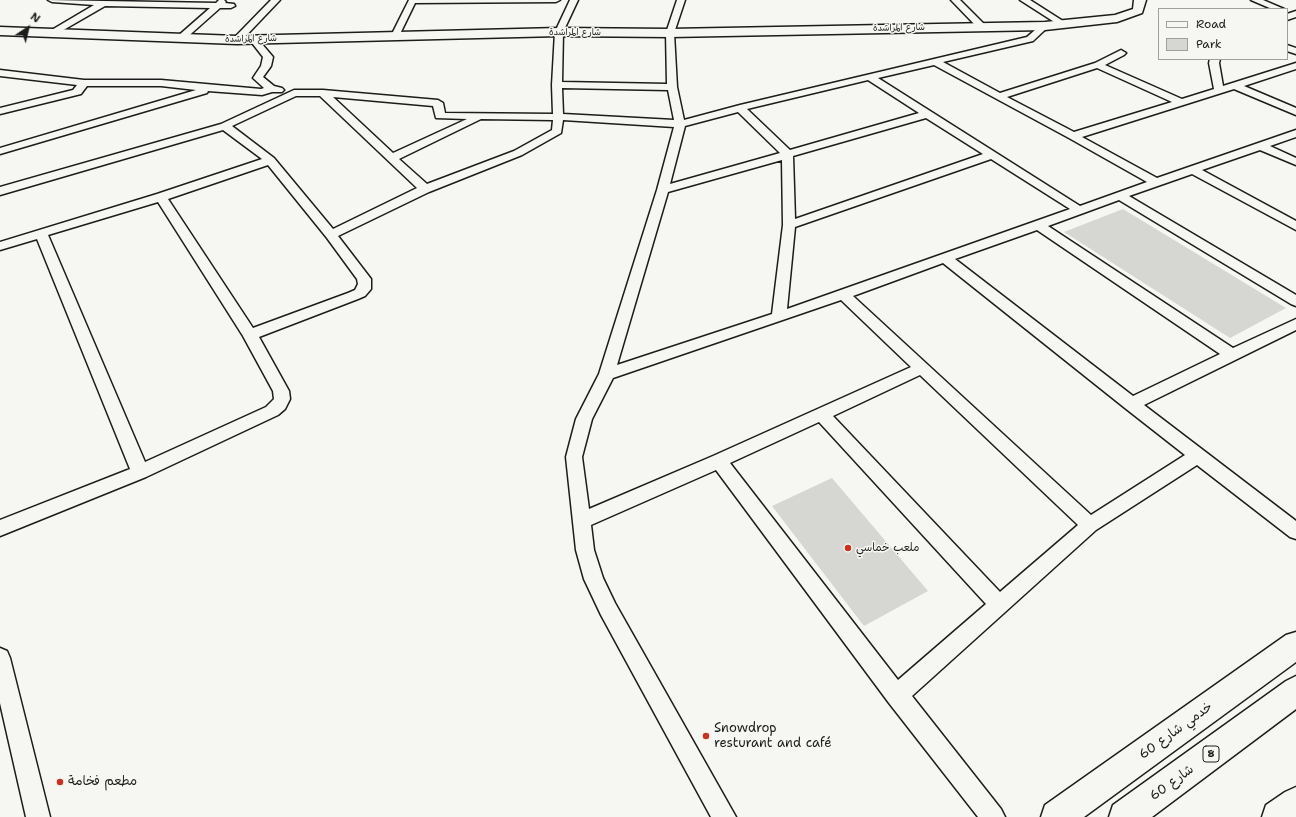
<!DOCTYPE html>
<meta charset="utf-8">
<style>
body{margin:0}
#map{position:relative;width:1296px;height:817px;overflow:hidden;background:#f6f6f2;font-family:"Shantell Sans",sans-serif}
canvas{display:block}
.legend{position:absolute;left:1158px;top:8px;width:130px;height:52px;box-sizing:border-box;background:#f6f6f2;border:1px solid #9f9f9c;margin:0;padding:5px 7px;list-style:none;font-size:12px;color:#1c1c1c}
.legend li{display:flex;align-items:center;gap:8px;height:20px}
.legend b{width:20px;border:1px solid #9f9f9c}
.north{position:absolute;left:8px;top:8px;width:40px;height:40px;-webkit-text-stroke:3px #f6f6f2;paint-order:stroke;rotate:35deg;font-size:11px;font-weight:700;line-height:16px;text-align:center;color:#1c1c1c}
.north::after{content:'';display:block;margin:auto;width:14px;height:18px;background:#1c1c1c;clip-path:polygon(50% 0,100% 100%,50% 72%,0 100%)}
</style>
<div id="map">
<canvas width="1296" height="817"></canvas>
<ul class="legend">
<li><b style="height:5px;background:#f6f6f2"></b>Road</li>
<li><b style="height:11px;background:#d6d6d2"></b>Park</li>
</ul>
<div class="north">N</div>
</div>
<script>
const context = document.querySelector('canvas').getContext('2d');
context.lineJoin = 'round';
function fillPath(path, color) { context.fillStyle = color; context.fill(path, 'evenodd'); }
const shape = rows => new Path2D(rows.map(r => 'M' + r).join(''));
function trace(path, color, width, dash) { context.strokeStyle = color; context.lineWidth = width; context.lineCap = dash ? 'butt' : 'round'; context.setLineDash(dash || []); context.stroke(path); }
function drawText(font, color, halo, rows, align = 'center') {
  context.font = font + ' "Shantell Sans","Playpen Sans Arabic",sans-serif'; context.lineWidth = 3; context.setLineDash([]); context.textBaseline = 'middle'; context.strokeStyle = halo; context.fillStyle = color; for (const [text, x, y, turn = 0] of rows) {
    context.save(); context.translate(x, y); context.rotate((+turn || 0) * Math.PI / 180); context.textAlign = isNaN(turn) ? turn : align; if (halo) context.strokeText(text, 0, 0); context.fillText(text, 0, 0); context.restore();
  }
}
fillPath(shape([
 [1123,209,1286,308,1230,338,1064,232],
 [832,478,928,591,864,626,772,506]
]), '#d6d6d2');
const street = shape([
 [48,0,216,3,219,0,224,0,226,2,225,3,234,4,235,6,231,8,220,8,184,40,181,41,177,38,178,36,210,8,105,6,53,36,49,33,50,31,94,5,52,2,48,0],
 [271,0,280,0,240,42,234,42,233,40,234,38,271,0],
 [409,0,560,0,556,2,415,3,399,36,398,38,392,38,391,36,409,0],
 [570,0,578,0,563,32,562,82,667,84,666,33,677,0,685,0,674,33,677,87,684,120,740,105,1027,37,1042,24,1045,23,1049,26,1033,41,943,62,1000,93,1095,63,1121,50,1126,53,1124,55,1105,65,1182,99,1214,89,1209,63,1210,59,1220,59,1219,63,1223,86,1296,63,1296,69,1244,86,1296,108,1296,115,1234,89,1082,137,1157,178,1296,130,1296,137,1270,146,1296,158,1296,165,1260,150,1202,170,1296,221,1296,230,1192,174,1129,196,1296,295,1296,306,1291,304,1119,200,1048,226,1233,348,1296,319,1296,330,1144,405,1296,521,1296,539,1290,537,1197,465,1096,530,912,696,1001,809,1005,817,978,817,889,703,716,470,591,525,594,550,603,578,615,603,736,817,711,817,601,615,584,579,576,550,566,457,576,419,599,374,657,190,674,127,563,120,561,133,522,155,429,192,338,236,371,279,371,289,365,296,358,299,259,337,289,391,290,399,285,409,278,415,146,477,0,536,0,520,130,469,37,239,0,250,0,242,157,194,262,159,223,130,0,195,0,187,221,124,294,90,323,90,438,100,443,103,445,113,553,114,552,85,555,32,570,0],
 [934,65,1069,138,1147,182,1080,206,878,78,934,65],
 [1097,68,1172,102,1074,132,1007,97,1097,68],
 [868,80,919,113,790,150,747,109,868,80],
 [562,88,668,90,674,120,563,114,562,88],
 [296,96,320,96,417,188,333,229,274,158,232,126,296,96],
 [333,97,433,106,436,118,467,119,393,153,333,97],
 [738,112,780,153,670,184,685,126,738,112],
 [926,118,983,154,795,219,793,156,926,118],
 [481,119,553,120,552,130,514,151,427,184,399,159,481,119],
 [991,159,1070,209,787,309,795,227,991,159],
 [782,160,783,225,772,314,617,365,668,192,782,160],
 [268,165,327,238,357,279,358,284,355,290,348,293,253,328,168,199,268,165],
 [158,202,243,336,273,391,274,399,266,407,145,462,48,235,158,202],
 [1037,230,1220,354,1133,396,955,259,1037,230],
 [943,263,1125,408,1185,455,1091,515,853,296,943,263],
 [841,300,911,367,713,456,589,509,582,457,592,419,613,378,841,300],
 [920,375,1078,525,1000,592,833,416,920,375],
 [819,422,986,604,898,680,730,463,819,422],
 [951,0,960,0,984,24,985,26,984,28,978,28,951,0],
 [1020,0,1030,0,1066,23,1065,25,1059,25,1020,0],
 [1251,0,1263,0,1284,9,1272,9,1251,0],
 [1296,11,1296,17,1287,20,1287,14,1296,11],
 [253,36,256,37,273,57,271,66,263,77,274,86,282,88,284,90,282,92,272,92,262,95,208,91,207,93,0,154,0,148,196,90,161,86,87,86,81,94,0,114,0,108,73,90,77,85,0,76,0,70,84,80,161,80,261,89,264,88,253,78,261,66,263,57,249,39,253,36],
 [1287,45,1296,48,1296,54,1287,51,1287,45],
 [0,648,7,651,10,658,50,817,26,817,0,703,0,648]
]);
const secondary = shape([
 [1134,0,1146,0,1142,13,1117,22,1045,30,670,37,559,36,237,44,0,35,0,27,237,36,559,28,670,29,1045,22,1115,15,1133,9,1134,0],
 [1296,632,1296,662,1084,817,1041,817,1045,805,1286,635,1296,632]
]);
const highway = shape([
 [1296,676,1296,709,1152,817,1109,817,1113,805,1286,681,1296,676],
 [1296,787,1296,817,1262,817,1266,805,1285,792,1296,787]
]);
trace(street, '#1c1c1c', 3);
trace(secondary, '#1c1c1c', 3);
trace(highway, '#1c1c1c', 3);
fillPath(street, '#f6f6f2');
fillPath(secondary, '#f6f6f2');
fillPath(highway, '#f6f6f2');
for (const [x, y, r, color] of [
 [848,548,4,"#c8321e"],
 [706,736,4,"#c8321e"],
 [60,782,4,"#c8321e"]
]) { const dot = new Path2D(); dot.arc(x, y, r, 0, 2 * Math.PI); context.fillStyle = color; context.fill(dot); trace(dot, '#f6f6f2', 1.5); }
drawText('9px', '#1c1c1c', '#f6f6f2', [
 ["شارع المراشدة",899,28,-1],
 ["شارع المراشدة",575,33],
 ["شارع المراشدة",251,39,-1]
]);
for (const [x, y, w] of [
 [1211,754,16]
]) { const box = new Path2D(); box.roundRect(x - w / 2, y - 8, w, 16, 3); context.fillStyle = '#f6f6f2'; context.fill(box); trace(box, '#1c1c1c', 1); }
drawText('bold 10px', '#1c1c1c', null, [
 ["8",1211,754]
]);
drawText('11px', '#1c1c1c', '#f6f6f2', [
 ["ملعب خماسي",856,548]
], 'left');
drawText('13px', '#1c1c1c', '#f6f6f2', [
 ["Snowdrop",714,729],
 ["resturant and café",714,744],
 ["مطعم فخامة",68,782]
], 'left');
drawText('13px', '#1c1c1c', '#f6f6f2', [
 ["خدمي شارع 60",1176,731,-36],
 ["شارع 60",1172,783,-36]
]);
</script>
